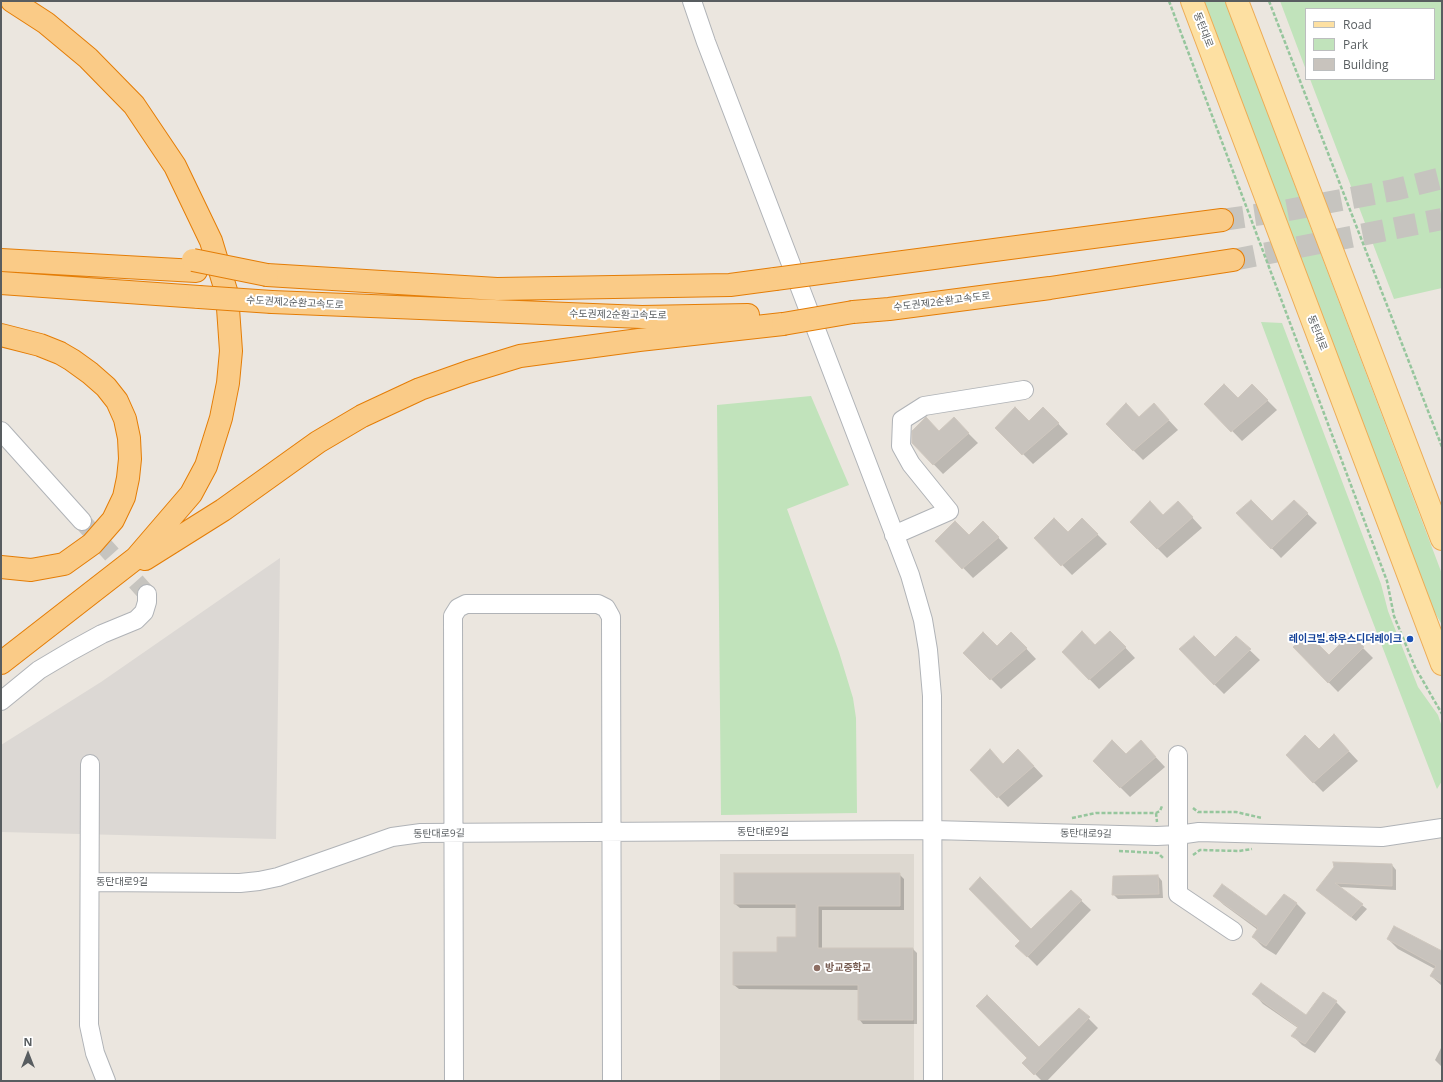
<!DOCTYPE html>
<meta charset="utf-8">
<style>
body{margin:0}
#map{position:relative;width:1443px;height:1082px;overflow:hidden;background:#ebe6df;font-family:"Open Sans",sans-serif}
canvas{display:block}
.frame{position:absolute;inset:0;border:2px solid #585d60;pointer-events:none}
.legend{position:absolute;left:1305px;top:8px;width:130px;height:72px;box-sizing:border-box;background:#fff;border:1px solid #bcbebf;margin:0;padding:5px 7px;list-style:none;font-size:12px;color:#585d60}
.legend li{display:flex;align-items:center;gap:8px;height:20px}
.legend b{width:20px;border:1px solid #bcbebf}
.north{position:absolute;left:8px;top:1034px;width:40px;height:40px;-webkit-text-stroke:3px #fff;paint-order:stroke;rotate:0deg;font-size:11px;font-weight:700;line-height:16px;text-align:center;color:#585d60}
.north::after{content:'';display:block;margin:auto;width:14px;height:18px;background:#585d60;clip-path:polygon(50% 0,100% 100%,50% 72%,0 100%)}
</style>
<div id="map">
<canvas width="1443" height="1082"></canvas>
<div class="frame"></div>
<ul class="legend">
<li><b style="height:5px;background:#fde0a2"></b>Road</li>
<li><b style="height:11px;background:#c1e3bb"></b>Park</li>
<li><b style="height:11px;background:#c8c3bd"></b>Building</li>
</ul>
<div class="north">N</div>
</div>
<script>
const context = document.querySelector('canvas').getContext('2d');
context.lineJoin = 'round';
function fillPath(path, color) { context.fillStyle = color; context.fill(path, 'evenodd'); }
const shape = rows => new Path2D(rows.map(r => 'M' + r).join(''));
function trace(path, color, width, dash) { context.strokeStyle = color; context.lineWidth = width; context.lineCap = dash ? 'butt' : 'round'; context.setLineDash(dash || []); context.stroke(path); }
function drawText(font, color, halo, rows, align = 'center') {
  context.font = font + ' "Open Sans","Noto Sans KR",sans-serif'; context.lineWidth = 4; context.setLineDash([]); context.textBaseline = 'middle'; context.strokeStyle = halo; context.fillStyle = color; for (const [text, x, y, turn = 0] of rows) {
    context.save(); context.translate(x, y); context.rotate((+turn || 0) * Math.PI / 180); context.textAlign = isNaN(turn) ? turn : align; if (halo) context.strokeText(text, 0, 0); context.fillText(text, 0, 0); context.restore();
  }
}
fillPath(shape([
 [280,558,276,839,1,832,1,745,101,682]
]), '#dcd8d4');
fillPath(shape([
 [720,854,914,854,914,1081,720,1081]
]), '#ddd8d0');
fillPath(shape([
 [1203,1,1225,1,1442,574,1442,625,1434,611],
 [1280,1,1442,1,1442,288,1394,299,1310,79,1434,79,1434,9,1306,9,1306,70],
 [1261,322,1282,323,1381,584,1388,611,1418,687,1438,715,1442,727,1442,781,1437,789,1362,594],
 [811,396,849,485,787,509,839,652,853,698,856,718,857,813,721,815,717,405]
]), '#c1e3bb');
fillPath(shape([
 [1262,395,1277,410,1242,441,1206,404],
 [1163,414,1178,430,1143,460,1107,424],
 [1053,418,1068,434,1033,464,997,428],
 [963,428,978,443,943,474,913,443],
 [1294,501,1317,523,1281,558,1238,513,1273,522],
 [1187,512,1202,528,1167,558,1131,522],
 [1092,529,1107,544,1072,575,1036,538],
 [993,532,1008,548,973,578,937,541],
 [1350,635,1373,658,1338,692,1294,647,1329,657],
 [1236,637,1260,660,1224,694,1214,684,1215,659],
 [1120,642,1135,658,1099,689,1063,652],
 [1021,643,1036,659,1001,689,965,653],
 [1343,745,1358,761,1323,792,1287,755],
 [1150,751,1165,767,1130,797,1094,761],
 [1028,760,1043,776,1008,807,972,770],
 [1392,865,1396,870,1396,890,1339,887,1367,909,1356,921,1317,890,1336,868],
 [899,874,904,879,904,910,822,910,822,949,913,949,917,953,917,1024,863,1024,859,1019,859,990,739,989,734,985,778,953,797,938,797,908,740,908,735,904],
 [1158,876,1162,881,1163,898,1118,899,1113,894],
 [1071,891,1091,910,1037,966,1017,946],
 [1214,896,1266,917,1296,903,1306,913,1276,955,1263,947,1253,937,1258,930,1224,905],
 [1388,939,1442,952,1442,986,1431,976,1435,969,1398,949],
 [1254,994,1306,1016,1336,1002,1346,1012,1315,1053,1302,1045,1292,1035,1298,1028,1263,1004],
 [1079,1009,1098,1028,1047,1081,1042,1081,1024,1063],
 [1441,1048,1442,1048,1442,1067,1435,1060]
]), '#0003');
const building = shape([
 [1224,384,1238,398,1252,384,1268,400,1231,432,1204,404,1224,384],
 [1126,403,1139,417,1154,403,1169,420,1133,451,1106,424,1126,403],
 [1015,407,1029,421,1043,407,1059,423,1022,455,995,428,1015,407],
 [926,417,939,431,954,417,969,433,933,465,912,443,912,431,926,417],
 [1251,500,1272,521,1294,500,1308,513,1271,549,1236,513,1251,500],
 [1150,501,1163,515,1178,501,1193,517,1157,549,1130,522,1150,501],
 [1054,518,1068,532,1082,518,1098,534,1061,566,1034,538,1054,518],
 [955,521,969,535,983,521,999,537,962,569,935,541,955,521],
 [1082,631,1095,645,1110,631,1126,647,1089,680,1062,652,1082,631],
 [983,632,997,646,1011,632,1027,648,990,680,963,653,983,632],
 [1308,634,1329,655,1350,634,1364,647,1328,683,1293,647,1308,634],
 [1194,636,1215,657,1236,636,1251,649,1214,685,1179,649,1194,636],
 [1334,734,1349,751,1313,783,1286,755,1305,735,1319,749,1334,734],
 [1112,740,1126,754,1141,740,1156,757,1120,788,1093,761,1112,740],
 [990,749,1003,764,1018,749,1034,766,997,798,970,770,990,749],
 [1333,862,1392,864,1392,886,1335,883,1363,904,1351,917,1316,890,1334,867,1333,862],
 [734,873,900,873,900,906,818,906,818,948,913,948,913,1020,858,1020,858,985,733,985,733,952,777,952,777,937,796,937,796,904,734,904,734,873],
 [1158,875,1159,894,1112,895,1113,876,1158,875],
 [980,877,1031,929,1071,890,1082,900,1027,957,1015,946,1020,941,969,889,980,877],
 [1222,884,1266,916,1284,894,1297,903,1266,946,1252,937,1258,928,1213,896,1222,884],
 [1394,926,1442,951,1442,982,1430,976,1436,966,1387,939,1394,926],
 [1261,983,1306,1015,1323,992,1337,1001,1305,1044,1291,1036,1298,1027,1252,994,1261,983],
 [987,995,1039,1047,1079,1008,1090,1017,1034,1075,1022,1063,1027,1058,976,1006,987,995]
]);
fillPath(building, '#c8c3bd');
trace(building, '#cfc7be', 1);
trace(shape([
 [82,521,147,594]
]), '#c6c4bf', 18, [18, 9]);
trace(shape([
 [1222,220,1283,211,1394,190,1442,178],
 [1233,260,1442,219]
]), '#c6c4bf', 22, [22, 11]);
const minor = shape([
 [692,1,706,42,910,575,923,620,928,650,932,696,933,1081],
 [1,431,82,521],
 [894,535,949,511,911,464,901,446,902,420,924,406,1024,390],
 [1,701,39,670,71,651,102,634,136,620,144,612,147,602,147,594],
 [1178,755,1178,894,1233,931],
 [90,764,89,1025,95,1053,106,1081],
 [90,882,240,883,259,881,278,877,392,837,421,833,933,830,1157,836,1178,835,1199,832,1382,837,1442,828],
 [454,1081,453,616,458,608,466,604,598,604,606,608,611,617,612,1081]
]);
const major = shape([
 [1192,1,1442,664],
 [1237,1,1442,539]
]);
const highway = shape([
 [1,260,196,271],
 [835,271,1222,220],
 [267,275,497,289,730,285,775,279],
 [1,283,199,297],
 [272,302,642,317,748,315],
 [853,312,889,309,1050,288,1233,260],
 [1,335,40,345,60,353,72,360,90,373,106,387,117,401,125,419,129,438,130,459,128,478,124,497,113,520,92,544,64,564,31,570,1,567],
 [145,559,223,510,318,442,362,416,420,389,468,372,520,356,639,340,783,324],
 [1,663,136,558,191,494,206,466,221,418,228,383,231,351,227,294,211,241,175,166,134,105,88,58,46,23,12,1]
]);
trace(minor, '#b0b3b7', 20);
trace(major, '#edac56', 24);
trace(highway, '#e47d06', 24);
trace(shape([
 [1169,1,1387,581,1394,616,1415,667,1442,714],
 [1269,1,1442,447],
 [1193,808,1198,812,1236,812,1262,818],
 [1156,813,1157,822],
 [1072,818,1096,813,1156,813,1160,811,1162,806],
 [1119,851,1158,853,1163,858],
 [1193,855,1200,850,1239,851,1252,849]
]), '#96c69d', 2.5, [4, 2]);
trace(minor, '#fff', 18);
trace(major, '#fde0a2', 22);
trace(highway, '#facb87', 22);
const highwayBridge = shape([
 [193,260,267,275],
 [775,279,835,271],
 [199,297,272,302],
 [783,324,853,312]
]);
trace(highwayBridge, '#e47d06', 24, []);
trace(highwayBridge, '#facb87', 22);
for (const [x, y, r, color] of [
 [1410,639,4,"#1a4fb4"],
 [817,968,4,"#8d6e63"]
]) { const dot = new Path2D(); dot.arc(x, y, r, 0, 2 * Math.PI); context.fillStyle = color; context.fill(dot); trace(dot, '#fff', 1.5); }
drawText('10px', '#585d60', '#fff', [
 ["동탄대로",1203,30,69],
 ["수도권제2순환고속도로",942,302,-7],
 ["수도권제2순환고속도로",295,303,3],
 ["수도권제2순환고속도로",618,315,1],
 ["동탄대로",1317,333,69],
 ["동탄대로9길",763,832],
 ["동탄대로9길",439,834,-1],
 ["동탄대로9길",1086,834,1],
 ["동탄대로9길",122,882]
]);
drawText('bold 10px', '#164399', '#fff', [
 ["레이크빌.하우스디더레이크",1402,639]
], 'right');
drawText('bold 10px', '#785e54', '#fff', [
 ["방교중학교",825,968]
], 'left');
</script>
